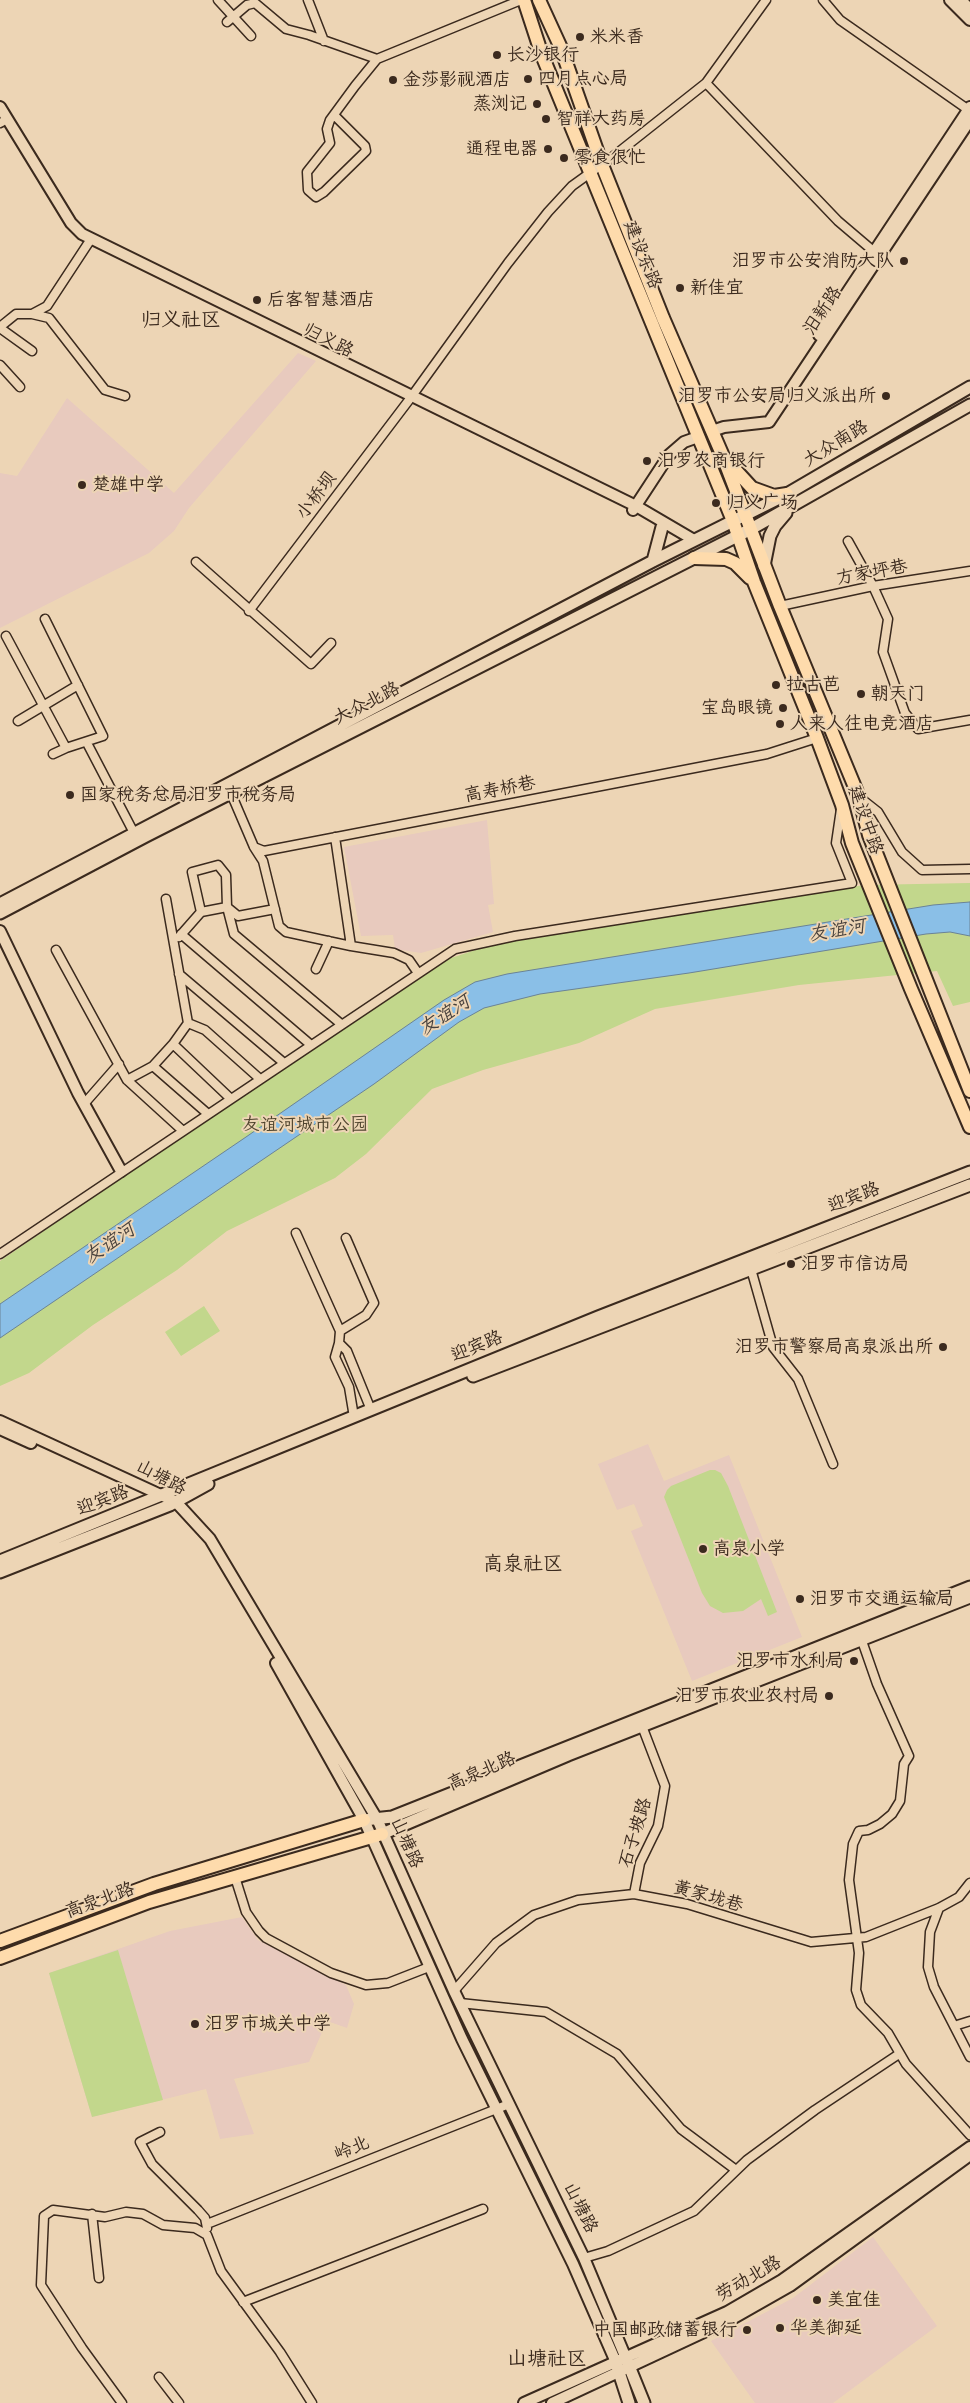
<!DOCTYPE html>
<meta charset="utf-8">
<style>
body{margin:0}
canvas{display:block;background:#edd5b5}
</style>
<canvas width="970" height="2403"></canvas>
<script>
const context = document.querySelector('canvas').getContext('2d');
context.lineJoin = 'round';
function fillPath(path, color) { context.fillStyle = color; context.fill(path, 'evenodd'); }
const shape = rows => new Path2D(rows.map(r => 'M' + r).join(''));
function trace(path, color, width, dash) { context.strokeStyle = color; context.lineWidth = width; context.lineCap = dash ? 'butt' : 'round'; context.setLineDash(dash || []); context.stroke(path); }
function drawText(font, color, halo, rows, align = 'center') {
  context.font = font + ' Itim,"LXGW WenKai TC",sans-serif'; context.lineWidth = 4; context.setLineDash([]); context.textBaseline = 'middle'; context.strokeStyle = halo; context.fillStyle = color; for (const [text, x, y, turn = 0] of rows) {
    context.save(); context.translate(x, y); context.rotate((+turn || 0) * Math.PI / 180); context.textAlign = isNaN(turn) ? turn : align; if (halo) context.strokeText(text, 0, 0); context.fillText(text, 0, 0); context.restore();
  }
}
fillPath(shape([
 [298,353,316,361,189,508,174,531,149,553,0,628,0,473,17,476,67,398,174,493],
 [487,820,494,904,488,905,493,932,421,953,395,949,393,935,361,936,344,847],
 [648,1444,664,1481,729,1455,802,1637,692,1681,631,1531,643,1526,634,1504,617,1510,598,1464],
 [242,1917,258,1940,346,1985,354,2004,347,2028,327,2021,309,2062,234,2079,254,2134,220,2139,206,2089,92,2117,49,1973,170,1931],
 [873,2237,937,2326,833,2403,755,2403,711,2341,793,2298]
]), '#e8cabe');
fillPath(shape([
 [970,883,970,1002,953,1006,937,971,799,985,655,1009,579,1043,483,1070,432,1089,366,1154,335,1178,227,1231,177,1270,93,1325,29,1373,0,1386,0,1261,359,1015,448,959,497,943,865,885],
 [204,1306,220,1331,181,1356,165,1332],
 [710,1470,715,1470,721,1473,728,1486,777,1612,768,1616,761,1599,743,1611,723,1613,710,1606,702,1593,664,1497,667,1490,671,1486],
 [118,1950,163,2100,92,2117,49,1973]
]), '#c2d78c');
const water = shape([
 [970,902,970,936,950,932,926,934,689,973,540,994,484,1008,459,1022,374,1084,0,1338,0,1304,246,1137,444,1000,475,982,507,974,933,905,970,902]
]);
fillPath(water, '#8abfe7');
trace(water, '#6a8397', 1);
const minor = shape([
 [218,0,251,36],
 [308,0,324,41],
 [823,0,840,20,970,111],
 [227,22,247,5,255,3,286,29,309,35,377,59],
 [706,83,838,221,878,255],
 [334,115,365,146,366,151,324,192,316,197,308,190,307,172,330,143,327,129,330,120,355,86,377,59,521,0],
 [0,123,2,122],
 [32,314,49,318,105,390,125,396],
 [0,327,16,314,32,314,47,306,89,242],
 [0,328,32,351],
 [0,365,20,387],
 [848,541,873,586,888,619,883,652,905,713,918,729,970,720],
 [196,562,311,664,331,643],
 [780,606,873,586,970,571],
 [249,611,409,400,508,263,548,212,572,186,615,155,706,83,766,0],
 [45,619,103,736,66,748,53,754],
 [6,636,66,748],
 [18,721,78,685],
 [87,743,134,833],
 [230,791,254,847,264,851,767,754,817,738],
 [859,797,878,812,902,852,922,870,970,869],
 [335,837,351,946],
 [254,847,263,861,279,926,286,932,351,946,394,953,409,960,418,973],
 [166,899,188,1023,173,1044,231,1099],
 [201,912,192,872,218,865,226,875,227,907,234,934,341,1024],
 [181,934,311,1045],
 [179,937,201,912,227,907,238,916,275,909],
 [56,950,127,1080,183,1131],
 [316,969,329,941],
 [179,974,284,1063],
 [188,1023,205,1030,260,1079],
 [153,1066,173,1044],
 [127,1080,153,1066,208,1114],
 [84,1104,119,1064],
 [296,1233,340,1331],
 [346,1238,374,1303,366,1315,340,1331,339,1343,347,1351,371,1410],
 [0,1254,455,949,515,936,852,883,836,843,841,809],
 [751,1269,773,1347,798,1379,833,1464],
 [339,1343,335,1357,349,1387,354,1417],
 [862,1641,877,1684,909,1756,904,1764,900,1801,892,1814,880,1824,868,1830,859,1831,853,1844,849,1880,859,1953,856,1990,861,2005,888,2033,906,2064,970,2135],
 [235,1877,246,1912,259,1931,266,1938,331,1973,366,1985,388,1983,429,1967],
 [634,1894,640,1863,658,1826,665,1786,642,1726],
 [939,1908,930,1932,928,1967,934,1987,970,2057],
 [454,1991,496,1943,534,1915,578,1900,634,1894,687,1904,811,1942,866,1937,939,1908,959,1897,970,1883],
 [460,2003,546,2012,617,2054,681,2129,736,2170],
 [954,2026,970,2021],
 [160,2132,140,2142,152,2164,198,2210,205,2218,207,2228],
 [92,2214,99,2278],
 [207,2224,509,2104],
 [584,2258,608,2251,694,2211,747,2160,815,2110,899,2054],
 [243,2302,483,2209],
 [159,2377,179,2403],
 [122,2403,82,2348,41,2285,44,2216,53,2210,105,2217,126,2212,143,2214,163,2225,195,2228,207,2235,221,2271,280,2352,312,2403]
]);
const tertiary = shape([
 [950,0,970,20],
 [961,0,970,9],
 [0,107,71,223,82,234,636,506,694,540],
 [819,335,970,107],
 [712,431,724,427,769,422,970,120],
 [633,510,669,455,684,442,698,437],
 [0,931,78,1093,121,1171],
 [0,1421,176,1502,210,1539,377,1819,454,1991,584,2258,625,2356],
 [0,1429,31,1443],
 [276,1663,364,1820,462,2039,573,2264,615,2360],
 [524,2403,727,2312,782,2280,970,2147],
 [552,2403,732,2319,790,2286,970,2155]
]);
const secondary = shape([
 [653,561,662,527],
 [764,566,770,536,775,526,786,513],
 [0,904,653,561,787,494,970,387],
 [0,913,146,836,751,529,970,405],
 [473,1376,970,1185],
 [0,1561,598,1317,970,1172],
 [0,1572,170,1505,208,1484],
 [364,1820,392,1817,970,1587],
 [382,1834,568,1755,970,1597],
 [625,2356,644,2403],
 [615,2360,629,2403]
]);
const primary = shape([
 [524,0,542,55,733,521,754,582,817,738,842,805,852,843,911,989,970,1127],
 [539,0,561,48,602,165,663,318,722,454,780,606,859,797,869,835,970,1091],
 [730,464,752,488,774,496,787,494],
 [694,558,726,559,735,563,750,578],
 [0,1941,154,1884,364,1820],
 [0,1958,149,1902,382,1834]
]);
trace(minor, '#3b2a1e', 11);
trace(tertiary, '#3b2a1e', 14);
trace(secondary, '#3b2a1e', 15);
trace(primary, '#3b2a1e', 16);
trace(minor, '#edd5b5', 8);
trace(tertiary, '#edd5b5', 10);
trace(secondary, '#edd5b5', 11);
trace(primary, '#fedbac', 12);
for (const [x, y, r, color] of [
 [580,37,5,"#3b2a1e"],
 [497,55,5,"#3b2a1e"],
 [528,79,5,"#3b2a1e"],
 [393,80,5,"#3b2a1e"],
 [537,104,5,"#3b2a1e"],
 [546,119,5,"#3b2a1e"],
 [548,149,5,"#3b2a1e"],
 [564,158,5,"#3b2a1e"],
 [904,261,5,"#3b2a1e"],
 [680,288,5,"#3b2a1e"],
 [257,300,5,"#3b2a1e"],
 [886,396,5,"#3b2a1e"],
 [647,461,5,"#3b2a1e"],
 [82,485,5,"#3b2a1e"],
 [716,503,5,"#3b2a1e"],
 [776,685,5,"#3b2a1e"],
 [861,694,5,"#3b2a1e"],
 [783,708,5,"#3b2a1e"],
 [780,724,5,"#3b2a1e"],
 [70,795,5,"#3b2a1e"],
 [791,1264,5,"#3b2a1e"],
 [943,1347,5,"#3b2a1e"],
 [703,1549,5,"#3b2a1e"],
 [800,1599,5,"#3b2a1e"],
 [854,1661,5,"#3b2a1e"],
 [829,1696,5,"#3b2a1e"],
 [195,2024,5,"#3b2a1e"],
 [817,2300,5,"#3b2a1e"],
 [780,2328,5,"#3b2a1e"],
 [747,2330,5,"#3b2a1e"]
]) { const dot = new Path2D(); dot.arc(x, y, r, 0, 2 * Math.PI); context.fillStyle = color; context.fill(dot); trace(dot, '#edd5b5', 2); }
drawText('18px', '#3b2a1e', '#edd5b5', [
 ["米米香",590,37],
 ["长沙银行",507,55],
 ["四月点心局",538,79],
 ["金莎影视酒店",403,80],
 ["蒸浏记",527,104,"right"],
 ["智祥大药房",556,119],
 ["通程电器",538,149,"right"],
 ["零食很忙",574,158],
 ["汨罗市公安消防大队",894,261,"right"],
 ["新佳宜",690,288],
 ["后客智慧酒店",267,300],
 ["汨罗市公安局归义派出所",876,396,"right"],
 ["汨罗农商银行",657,461],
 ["楚雄中学",92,485],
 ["归义广场",726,503],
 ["拉古芭",786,685],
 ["朝天门",871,694],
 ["宝岛眼镜",773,708,"right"],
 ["人来人往电竞酒店",790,724],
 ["国家税务总局汨罗市税务局",80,795],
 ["汨罗市信访局",801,1264],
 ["汨罗市警察局高泉派出所",933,1347,"right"],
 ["高泉小学",713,1549],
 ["汨罗市交通运输局",810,1599],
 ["汨罗市水利局",844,1661,"right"],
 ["汨罗市农业农村局",819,1696,"right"],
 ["汨罗市城关中学",205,2024],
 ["美宜佳",827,2300],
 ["华美御延",790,2328],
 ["中国邮政储蓄银行",737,2330,"right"]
], 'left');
drawText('18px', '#3b2a1e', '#edd5b5', [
 ["建设东路",642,255,68],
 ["汨新路",823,311,-56],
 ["归义路",328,341,27],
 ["大众南路",836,444,-31],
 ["小桥坝",317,496,-53],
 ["方家坪巷",872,573,-10],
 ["大众北路",367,704,-27],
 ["高寿桥巷",500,790,-11],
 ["建设中路",865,820,71],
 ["迎宾路",854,1198,-21],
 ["迎宾路",477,1347,-22],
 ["山塘路",161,1478,28],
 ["迎宾路",103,1501,-21],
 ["高泉北路",482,1772,-23],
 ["石子坡路",636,1833,-73],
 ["山塘路",406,1843,66],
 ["黄家垅巷",708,1897,16],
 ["高泉北路",100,1901,-20],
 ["岭北",352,2149,-22],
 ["山塘路",580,2208,64],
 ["劳动北路",749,2279,-30]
]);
drawText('18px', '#4f442e', '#edd5b5', [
 ["友谊河城市公园",305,1125]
]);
drawText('italic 19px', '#47403c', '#edd5b5', [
 ["友谊河",837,931,-9],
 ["友谊河",445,1016,-33],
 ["友谊河",110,1244,-34]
]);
drawText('20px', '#3b2a1e', '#edd5b5', [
 ["归义社区",181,321],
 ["高泉社区",523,1565],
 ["山塘社区",547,2360]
]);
</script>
